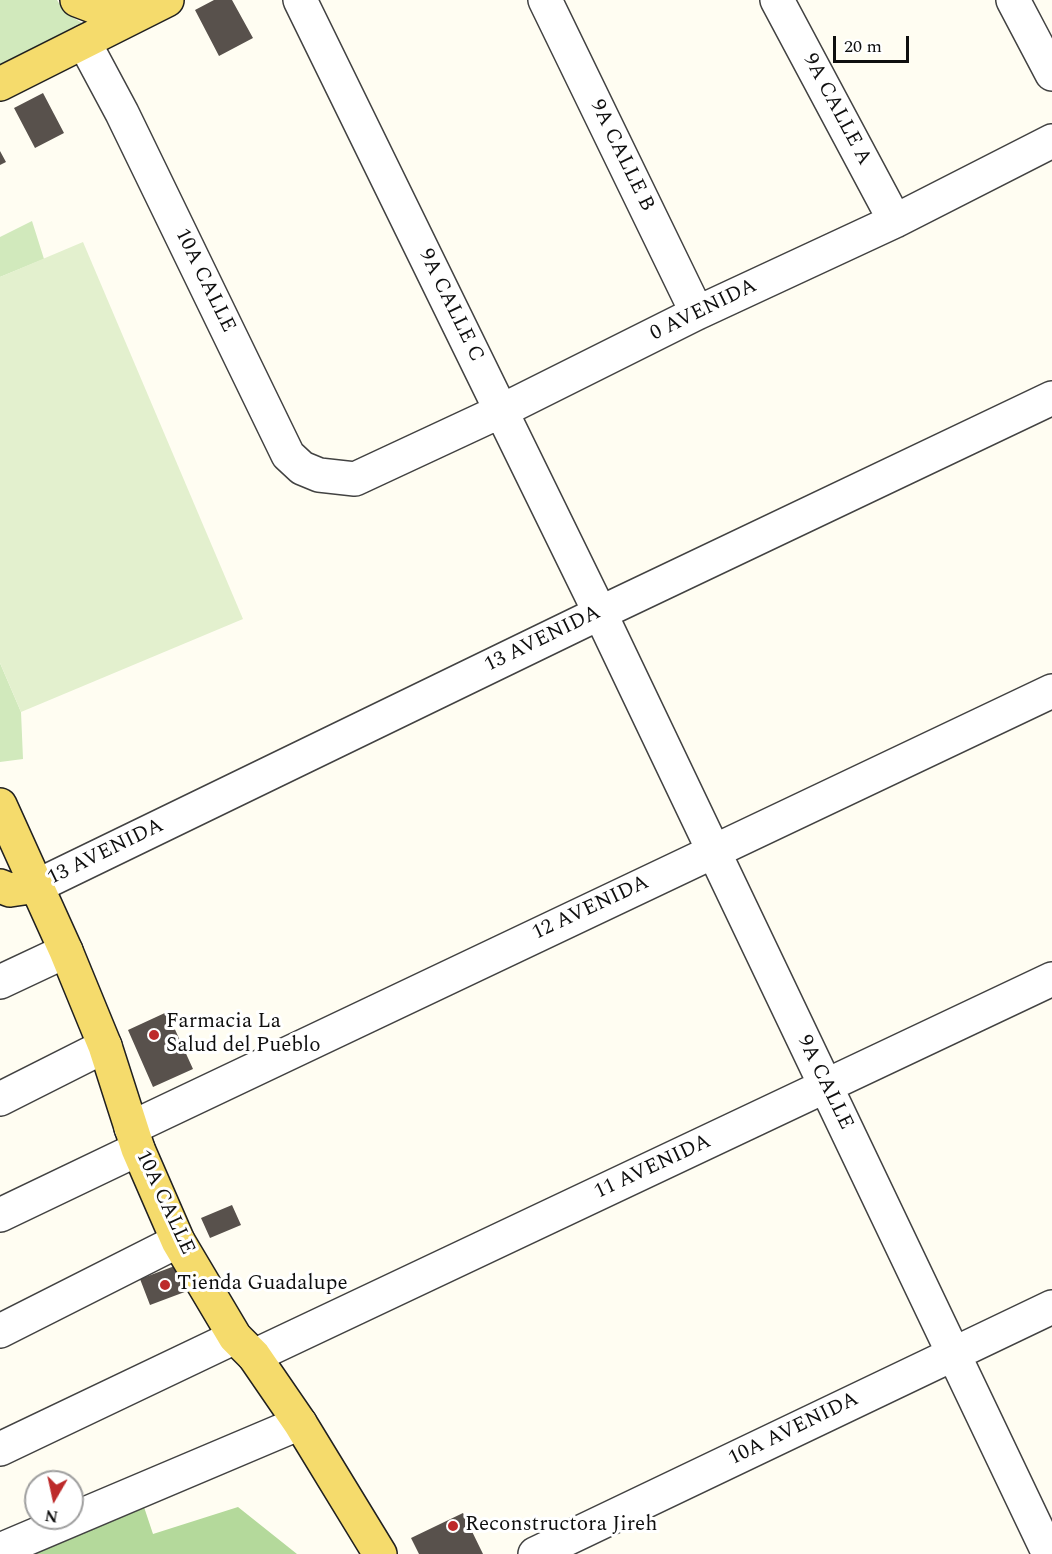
<!DOCTYPE html>
<style>
body{margin:0}
#map{position:relative;width:1052px;height:1554px;overflow:hidden;background:#fffdf2;font-family:Spectral,serif}
canvas{display:block}
.north{position:absolute;left:24px;top:1470px;width:60px;height:60px;box-sizing:border-box;background:#fff;border:2px solid #9f9f9f;border-radius:50%;rotate:189deg;font-size:16px;font-weight:700;line-height:24px;text-align:center;color:#0f0f0f}
.north::after{content:'';display:block;margin:auto;width:21px;height:27px;background:#bd2a2a;clip-path:polygon(50% 0,100% 100%,50% 72%,0 100%)}
.scale{position:absolute;left:833px;top:36px;width:76px;height:27px;box-sizing:border-box;border:3px solid #0f0f0f;border-top:0;padding-left:8px;font-size:18px;line-height:21px;white-space:nowrap;color:#0f0f0f;-webkit-text-stroke:4px #fff;paint-order:stroke}
</style>
<div id="map">
<canvas width="1052" height="1554"></canvas>
<div class="north">N</div>
<div class="scale">20 m</div>
</div>
<script>
const context = document.querySelector('canvas').getContext('2d');
context.lineJoin = 'round';
function fillPath(path, color) { context.fillStyle = color; context.fill(path, 'evenodd'); }
const shape = rows => new Path2D(rows.map(r => 'M' + r).join(''));
function trace(path, color, width, dash) { context.strokeStyle = color; context.lineWidth = width; context.lineCap = dash ? 'butt' : 'round'; context.setLineDash(dash || []); context.stroke(path); }
function drawText(font, color, halo, rows, align = 'center') {
  context.font = font + ' Spectral,serif'; context.lineWidth = 6; context.setLineDash([]); context.textBaseline = 'middle'; context.strokeStyle = halo; context.fillStyle = color; for (const [text, x, y, turn = 0] of rows) {
    context.save(); context.translate(x, y); context.rotate((+turn || 0) * Math.PI / 180); context.textAlign = isNaN(turn) ? turn : align; if (halo) context.strokeText(text, 0, 0); context.fillText(text, 0, 0); context.restore();
  }
}
fillPath(shape([
 [0,0,57,0,65,13,84,24,0,66],
 [32,221,44,259,0,277,0,237],
 [0,663,21,712,23,759,0,762]
]), '#d1e9bc');
fillPath(shape([
 [139,1492,153,1534,238,1507,297,1554,0,1554]
]), '#b4d99b');
fillPath(shape([
 [83,242,243,619,21,712,0,663,0,277]
]), '#e3f0ce');
fillPath(shape([
 [214,0,232,0,253,38,219,56,195,10],
 [43,93,64,133,35,148,14,108],
 [0,151,6,162,0,165],
 [167,1012,193,1069,153,1087,128,1030],
 [232,1205,241,1225,210,1238,201,1218],
 [180,1264,190,1290,150,1305,140,1279],
 [463,1513,483,1554,419,1554,411,1538]
]), '#58514c');
const minor = shape([
 [300,0,600,613,1049,1554],
 [545,0,697,313],
 [777,0,895,221],
 [1013,0,1052,74],
 [84,42,122,113,288,455,302,468,319,475,355,479,501,411,697,313,895,221,1052,141],
 [37,886,600,613,1052,398],
 [0,982,66,951],
 [0,1099,105,1046],
 [131,1128,1052,691],
 [0,1215,138,1149],
 [0,1331,178,1241],
 [254,1356,1052,979],
 [0,1449,235,1337],
 [0,1550,300,1423],
 [535,1554,1052,1307]
]);
const major = shape([
 [77,0,98,8,145,9],
 [0,84,167,0],
 [0,805,66,951,105,1046,138,1149,178,1241,235,1337,254,1356,300,1423,380,1554],
 [0,886,10,890,37,886]
]);
trace(minor, '#424242', 36);
trace(major, '#202020', 36);
trace(minor, '#fff', 33);
trace(major, '#f5db6c', 33);
for (const [x, y, r, color] of [
 [154,1035,6,"#bd2a2a"],
 [165,1285,6,"#bd2a2a"],
 [453,1526,6,"#bd2a2a"]
]) { const dot = new Path2D(); dot.arc(x, y, r, 0, 2 * Math.PI); context.fillStyle = color; context.fill(dot); trace(dot, '#fff', 2); }
drawText('21px', '#0f0f0f', '#fff', [
 ["9A CALLE A",836,110,62],
 ["9A CALLE B",621,156,64],
 ["10A CALLE",204,281,64],
 ["9A CALLE C",450,306,64],
 ["0 AVENIDA",704,311,-26],
 ["13 AVENIDA",543,640,-26],
 ["13 AVENIDA",106,853,-26],
 ["12 AVENIDA",591,909,-25],
 ["9A CALLE",824,1083,64],
 ["11 AVENIDA",653,1168,-25],
 ["10A CALLE",164,1203,65],
 ["10A AVENIDA",794,1430,-26]
]);
drawText('21px', '#0f0f0f', '#fff', [
 ["Farmacia La",166,1023],
 ["Salud del Pueblo",166,1047],
 ["Tienda Guadalupe",177,1285],
 ["Reconstructora Jireh",465,1526]
], 'left');
</script>
